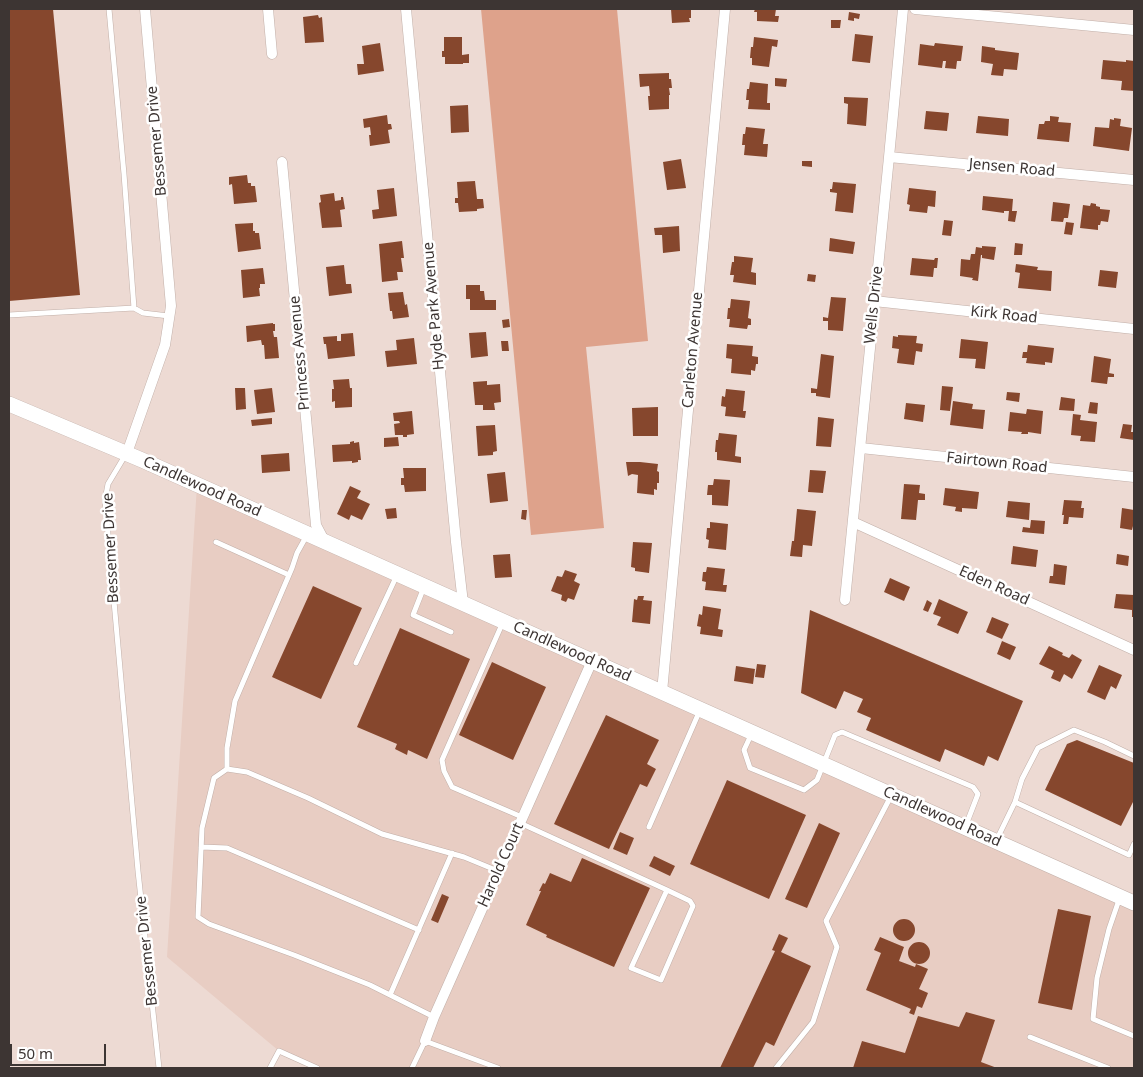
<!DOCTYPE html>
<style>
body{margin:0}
#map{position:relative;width:1143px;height:1077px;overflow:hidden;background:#eddad3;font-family:"Noto Sans",sans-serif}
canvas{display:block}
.frame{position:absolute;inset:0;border:10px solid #3d3533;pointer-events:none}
.scale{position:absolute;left:10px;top:1044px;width:96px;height:22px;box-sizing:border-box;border:2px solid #3d3533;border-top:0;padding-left:6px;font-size:15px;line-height:18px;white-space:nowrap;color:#3d3533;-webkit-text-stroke:4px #fff;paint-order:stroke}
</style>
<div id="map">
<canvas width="1143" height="1077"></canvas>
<div class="frame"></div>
<div class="scale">50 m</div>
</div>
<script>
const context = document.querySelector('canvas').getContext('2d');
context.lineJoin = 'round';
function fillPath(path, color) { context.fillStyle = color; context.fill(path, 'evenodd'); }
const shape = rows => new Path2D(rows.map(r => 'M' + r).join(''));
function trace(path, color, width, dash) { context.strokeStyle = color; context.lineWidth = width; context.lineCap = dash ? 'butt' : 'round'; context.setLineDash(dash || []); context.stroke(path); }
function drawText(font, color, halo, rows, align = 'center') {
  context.font = font + ' "Noto Sans",sans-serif'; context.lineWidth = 5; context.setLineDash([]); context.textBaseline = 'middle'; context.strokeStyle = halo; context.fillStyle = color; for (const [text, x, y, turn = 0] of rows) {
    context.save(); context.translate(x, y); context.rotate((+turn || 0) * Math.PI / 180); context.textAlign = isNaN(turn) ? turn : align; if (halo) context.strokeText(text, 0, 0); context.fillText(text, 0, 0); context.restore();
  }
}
fillPath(shape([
 [197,485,1134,903,1134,1068,320,1068,279,1051,167,957]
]), '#e8cdc3');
fillPath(shape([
 [481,9,617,9,648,341,586,347,604,528,531,535]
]), '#dea28b');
fillPath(shape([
 [9,9,53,9,80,295,9,301],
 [671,9,691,9,691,18,689,18,690,22,672,23],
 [755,9,776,9,775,16,779,16,778,22,757,21,757,12,754,12],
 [849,12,860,14,859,19,854,18,854,21,848,20],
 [318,15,319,18,322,17,324,42,305,43,303,17],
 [831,20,841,20,840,28,831,28],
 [855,34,873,36,870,63,852,61],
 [444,37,462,37,462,55,469,54,469,63,463,63,463,64,445,64,445,57,442,57,442,51,444,51],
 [754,37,778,40,777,47,772,46,769,67,752,65,752,58,750,58,751,47,753,47],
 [380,43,384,71,358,75,357,64,364,64,362,46],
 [935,43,963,46,961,61,957,61,956,69,945,68,946,61,943,61,942,68,918,65,920,44,934,46],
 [982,46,995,48,995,50,1019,53,1017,70,1004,69,1003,76,991,75,993,64,981,62],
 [1103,60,1126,62,1126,60,1134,61,1134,91,1121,90,1122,81,1101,79],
 [669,73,669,79,671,79,672,88,669,88,670,95,669,95,669,109,649,110,648,96,650,96,649,86,640,87,639,74],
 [775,78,787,79,786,87,775,86],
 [750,82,768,84,767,103,770,103,770,110,748,109,749,100,746,100,747,89,749,89],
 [844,97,868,98,866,126,847,124,848,104,844,103],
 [468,105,469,132,451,133,450,106],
 [926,111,949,113,947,131,924,129],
 [387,115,388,124,391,124,392,129,388,130,390,143,370,146,369,135,371,135,370,127,364,128,363,119],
 [978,116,1009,119,1008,136,976,133],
 [1050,116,1059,117,1058,122,1071,123,1069,142,1037,139,1039,124,1044,124,1045,121,1050,121],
 [1114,118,1121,119,1120,126,1132,128,1129,151,1093,146,1095,127,1109,128,1110,119,1114,120],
 [746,127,765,129,763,144,768,144,767,157,744,155,745,145,742,145,743,134,745,134],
 [681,159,686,188,667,190,663,162],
 [802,161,812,161,812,167,802,166],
 [247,175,248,183,251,183,251,186,255,186,257,202,234,204,232,184,229,185,229,177],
 [475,181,477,199,483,199,484,208,477,209,477,211,459,212,458,203,455,203,455,198,458,198,457,182],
 [833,182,856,184,853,213,835,211,837,193,830,192,830,189,832,189],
 [394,188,397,216,373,219,372,210,379,209,377,190],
 [909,188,936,191,935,207,928,206,927,213,909,211,910,205,907,204],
 [334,193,335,201,341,200,341,197,343,197,345,209,340,210,342,227,322,228,319,203,321,202,320,195],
 [983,196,1013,199,1012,211,1017,211,1015,222,1008,221,1009,211,1004,211,1004,213,982,210],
 [1053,202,1070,204,1068,218,1064,218,1063,222,1051,221],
 [1091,203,1096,204,1096,206,1100,207,1100,209,1110,210,1108,222,1101,221,1100,225,1098,225,1098,230,1080,228,1083,205,1090,206],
 [944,220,953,221,951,236,942,235],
 [1066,222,1074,223,1072,235,1064,234],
 [253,223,253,231,255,231,255,233,259,233,261,249,238,252,235,224],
 [679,226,680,251,663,253,662,235,655,235,654,228],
 [830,238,855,242,853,254,829,251],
 [402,241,404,258,401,258,403,272,397,272,398,280,382,282,379,244],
 [1015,243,1023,244,1022,255,1014,255],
 [982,246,996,247,994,260,982,258,982,255,981,255,978,281,972,280,973,278,960,276,961,259,970,260,971,254,975,254,976,247,982,248],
 [734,256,753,258,751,272,756,273,756,285,733,282,734,275,730,275,732,262,734,262],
 [912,258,934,260,935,258,938,258,937,268,934,268,933,277,910,275],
 [1016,264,1038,267,1037,270,1052,271,1051,291,1018,288,1020,273,1015,272],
 [344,265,346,284,351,284,352,293,329,296,326,267],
 [263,268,265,284,260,284,260,288,259,288,260,296,243,298,241,270],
 [1100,270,1118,272,1116,288,1098,286],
 [808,274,816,275,815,282,807,281],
 [466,285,480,285,480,291,484,291,485,300,496,300,496,310,470,310,470,299,466,299],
 [403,292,405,305,407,304,409,317,393,319,392,311,390,311,388,293],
 [831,297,846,298,843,331,828,330,828,321,823,321,823,317,828,318],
 [731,299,750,301,748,318,751,319,751,325,748,325,747,329,729,327,730,319,727,319,728,308,730,308],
 [509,319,510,327,503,328,502,320],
 [273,323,273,324,275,324,275,331,273,331,274,337,277,337,279,358,265,359,264,345,262,345,261,340,247,342,246,326],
 [486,332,488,356,471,358,469,333],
 [353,333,355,356,328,359,326,344,324,344,323,337,337,336,337,341,341,341,341,334],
 [898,335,917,336,916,343,923,344,922,352,916,351,914,365,897,363,899,349,892,348,893,336,898,337],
 [414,338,417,364,387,367,385,351,397,350,396,340],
 [961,339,988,342,985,369,975,368,976,359,959,358],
 [501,341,508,341,509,351,502,351],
 [727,344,753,346,752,356,758,357,758,364,756,364,755,371,751,370,751,375,731,373,732,359,726,358],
 [1028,345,1054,348,1052,363,1045,362,1045,365,1026,363,1027,358,1022,358,1023,352,1027,352],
 [821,354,834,356,830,398,816,396,816,393,811,393,811,388,817,389],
 [1094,356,1111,359,1109,373,1114,374,1114,377,1108,377,1107,384,1091,382],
 [349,379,350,388,352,388,352,407,335,408,335,401,332,402,332,389,334,389,333,380],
 [487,381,487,385,500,384,501,402,494,403,495,410,483,410,483,405,475,405,473,382],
 [942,386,953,387,950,411,940,410],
 [235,388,245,388,246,409,236,410],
 [272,388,275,412,257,414,254,390],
 [726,389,745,391,743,411,746,411,745,418,725,416,726,407,721,406,722,396,725,397],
 [1007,392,1020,393,1019,402,1006,400],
 [1061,397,1075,399,1074,411,1059,410],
 [953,401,973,404,972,409,985,410,983,429,950,425],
 [1090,402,1098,403,1097,414,1088,413],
 [906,403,925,405,923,422,904,419],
 [658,407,658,436,633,436,632,408],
 [1027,409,1043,411,1041,434,1028,432,1028,434,1021,434,1022,432,1008,431,1010,412,1026,414],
 [412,411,414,434,407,435,407,437,403,437,403,435,395,435,394,424,400,423,399,421,394,421,393,413],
 [1073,414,1081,415,1080,420,1097,422,1095,442,1080,441,1081,436,1071,435],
 [818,417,834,419,831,447,816,446],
 [272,418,272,424,252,426,251,420],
 [1123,424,1132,425,1131,432,1134,432,1134,440,1120,438],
 [495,425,497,451,493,452,493,455,478,456,476,426],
 [719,433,737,435,735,456,741,457,741,463,717,460,717,452,715,452,716,440,718,440],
 [398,437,399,446,384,447,384,438],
 [354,441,354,443,359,442,361,460,358,460,358,462,352,463,352,461,333,462,332,445,350,444,350,442],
 [289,453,290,471,262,473,261,455],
 [626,462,640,462,658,464,657,471,659,472,659,483,657,483,657,490,654,489,654,495,637,493,638,475,632,474,628,476],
 [403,468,426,468,426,491,405,492,404,485,401,485,401,478,404,478],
 [810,470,826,471,823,493,808,492],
 [505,472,508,501,490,503,487,474],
 [714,479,730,480,728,506,712,505,712,495,707,495,708,485,713,485],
 [904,484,920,485,919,493,925,494,925,500,918,500,916,520,901,519],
 [350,486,361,491,357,498,370,504,362,520,351,515,349,520,337,514],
 [945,488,979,492,977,509,962,508,962,512,955,511,956,507,943,505],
 [1064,500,1082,501,1081,508,1084,508,1083,518,1069,517,1068,524,1063,524,1064,515,1062,515],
 [1008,501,1030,503,1029,520,1006,517],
 [396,508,397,518,387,519,385,509],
 [1122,508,1134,510,1134,526,1133,526,1132,530,1120,528],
 [797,509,816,511,812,546,803,545,802,557,790,556,792,541,794,541],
 [522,510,527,510,526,520,521,519],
 [1031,520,1045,521,1044,534,1022,532,1023,527,1030,528],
 [710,522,728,524,726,550,708,548,709,540,706,539,707,528,710,528],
 [633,542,652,543,649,573,635,571,635,568,631,567],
 [1013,546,1038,550,1036,567,1011,564],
 [510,554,512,577,495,578,493,555],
 [1117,554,1129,556,1128,566,1116,564],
 [1054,564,1067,566,1065,585,1049,583,1050,576,1053,576],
 [707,567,725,569,723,585,727,585,726,592,705,590,706,582,702,581,703,572,706,572],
 [565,570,577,574,574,581,580,584,574,600,568,598,566,602,561,600,562,595,551,591,557,576,562,577],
 [890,578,910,587,904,601,884,592],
 [313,586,362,608,321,699,272,677],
 [1116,594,1134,595,1134,617,1132,617,1132,610,1114,608],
 [638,596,644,596,643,600,652,601,650,624,632,622,634,599,637,600],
 [939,599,968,612,958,634,937,625,941,617,933,614],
 [927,600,932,603,928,612,923,610],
 [703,606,721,609,718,629,723,630,722,637,700,634,701,627,697,626,699,614,702,615],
 [810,610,1023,701,998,761,988,756,984,766,945,749,940,762,866,730,871,718,857,712,863,699,844,691,836,709,801,693],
 [992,617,1009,624,1002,639,986,632],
 [400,628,470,659,427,759,408,750,407,755,395,749,397,744,357,727],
 [1002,641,1016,647,1010,660,997,654],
 [1049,646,1063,653,1062,655,1069,658,1072,654,1082,660,1072,679,1064,674,1060,682,1051,678,1054,671,1039,664],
 [492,662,546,687,513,760,459,735],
 [757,664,766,665,764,678,755,677],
 [1099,665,1122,675,1116,689,1111,686,1105,700,1087,692],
 [736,666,755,669,753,684,734,681],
 [606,715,659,740,647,764,656,769,647,787,640,784,609,849,554,824],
 [1077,740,1134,763,1134,800,1121,826,1045,790,1067,744],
 [727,780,806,815,769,899,690,864],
 [819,823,840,833,807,908,785,899],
 [620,832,634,838,627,855,613,849],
 [654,856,675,866,670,876,649,866],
 [582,858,650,888,614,967,546,937,547,935,526,925,541,891,539,891,543,883,545,884,550,873,571,882],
 [442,894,449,897,438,923,431,920],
 [1058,909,1091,916,1072,1010,1038,1003],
 '893 930a11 11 0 1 1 22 0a11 11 0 1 1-22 0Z',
 [779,934,788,938,781,952,811,966,774,1046,766,1042,753,1068,720,1068,775,951,772,950],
 [880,937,904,947,899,961,915,967,916,964,928,969,919,989,928,993,922,1008,917,1006,914,1015,909,1013,911,1009,866,990,881,953,874,950],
 '908 953a11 11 0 1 1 22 0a11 11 0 1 1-22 0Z',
 [966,1012,995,1020,981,1062,997,1068,853,1068,862,1041,905,1053,918,1016,959,1027]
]), '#86472d');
const lane = shape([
 [109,9,124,174,134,308,143,313,169,316],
 [9,315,134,308],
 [126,454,108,484,105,500,138,871,159,1068],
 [216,542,289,575],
 [424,587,413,615,451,632],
 [503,622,442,760,444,771,452,787,522,817],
 [356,663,397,575],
 [751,735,744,750,750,768,804,790,817,780,835,735,842,732,973,787,978,794,966,825],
 [227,769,227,748,235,701,292,568,297,553,307,535],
 [1015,802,1022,779,1038,748,1074,730,1105,742,1134,756],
 [520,823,667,890,690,901,693,906,661,980,631,968,667,890],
 [649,827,700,710],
 [997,839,1015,802,1129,855,1134,844],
 [201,847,227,848,419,930],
 [1120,897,1109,929,1097,978,1093,1019,1134,1036],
 [390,995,452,853],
 [434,1017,370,985,294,955,209,924,198,917,202,828,214,778,227,769,247,772,308,798,382,834,464,857,498,871],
 [1030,1037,1108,1068],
 [270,1068,279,1051,317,1068],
 [412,1068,425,1041,498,1068],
 [776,1068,813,1022,837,947,826,921,891,796]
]);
const street = shape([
 [268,9,272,54],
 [406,9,456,542,463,603],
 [915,9,1134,30],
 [889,157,1134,180],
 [282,162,316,525,325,542],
 [874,301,1134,329],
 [861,448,1134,477],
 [127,453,165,345,171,306,145,9],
 [853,522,1134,650],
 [845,600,889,157,903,9],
 [662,692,725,9],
 [425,1041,434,1017,592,661]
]);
const secondary = shape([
 [9,404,142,460,1134,903]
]);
trace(lane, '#c1afa8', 6);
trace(street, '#c1afa8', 11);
trace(secondary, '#c1afa8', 16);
trace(lane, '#fff', 5);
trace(street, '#fff', 10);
trace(secondary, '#fff', 15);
drawText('15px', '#3d3533', '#fff', [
 ["Bessemer Drive",157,141,-95],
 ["Jensen Road",1012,168,5],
 ["Wells Drive",874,305,-84],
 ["Hyde Park Avenue",434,306,-95],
 ["Kirk Road",1004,315,6],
 ["Carleton Avenue",693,350,-85],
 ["Princess Avenue",300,353,-95],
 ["Fairtown Road",997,463,6],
 ["Candlewood Road",202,487,24],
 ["Bessemer Drive",111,548,-93],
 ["Eden Road",994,586,24],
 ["Candlewood Road",572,652,24],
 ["Candlewood Road",942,817,24],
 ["Harold Court",501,865,-66],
 ["Bessemer Drive",147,951,-96]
]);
</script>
